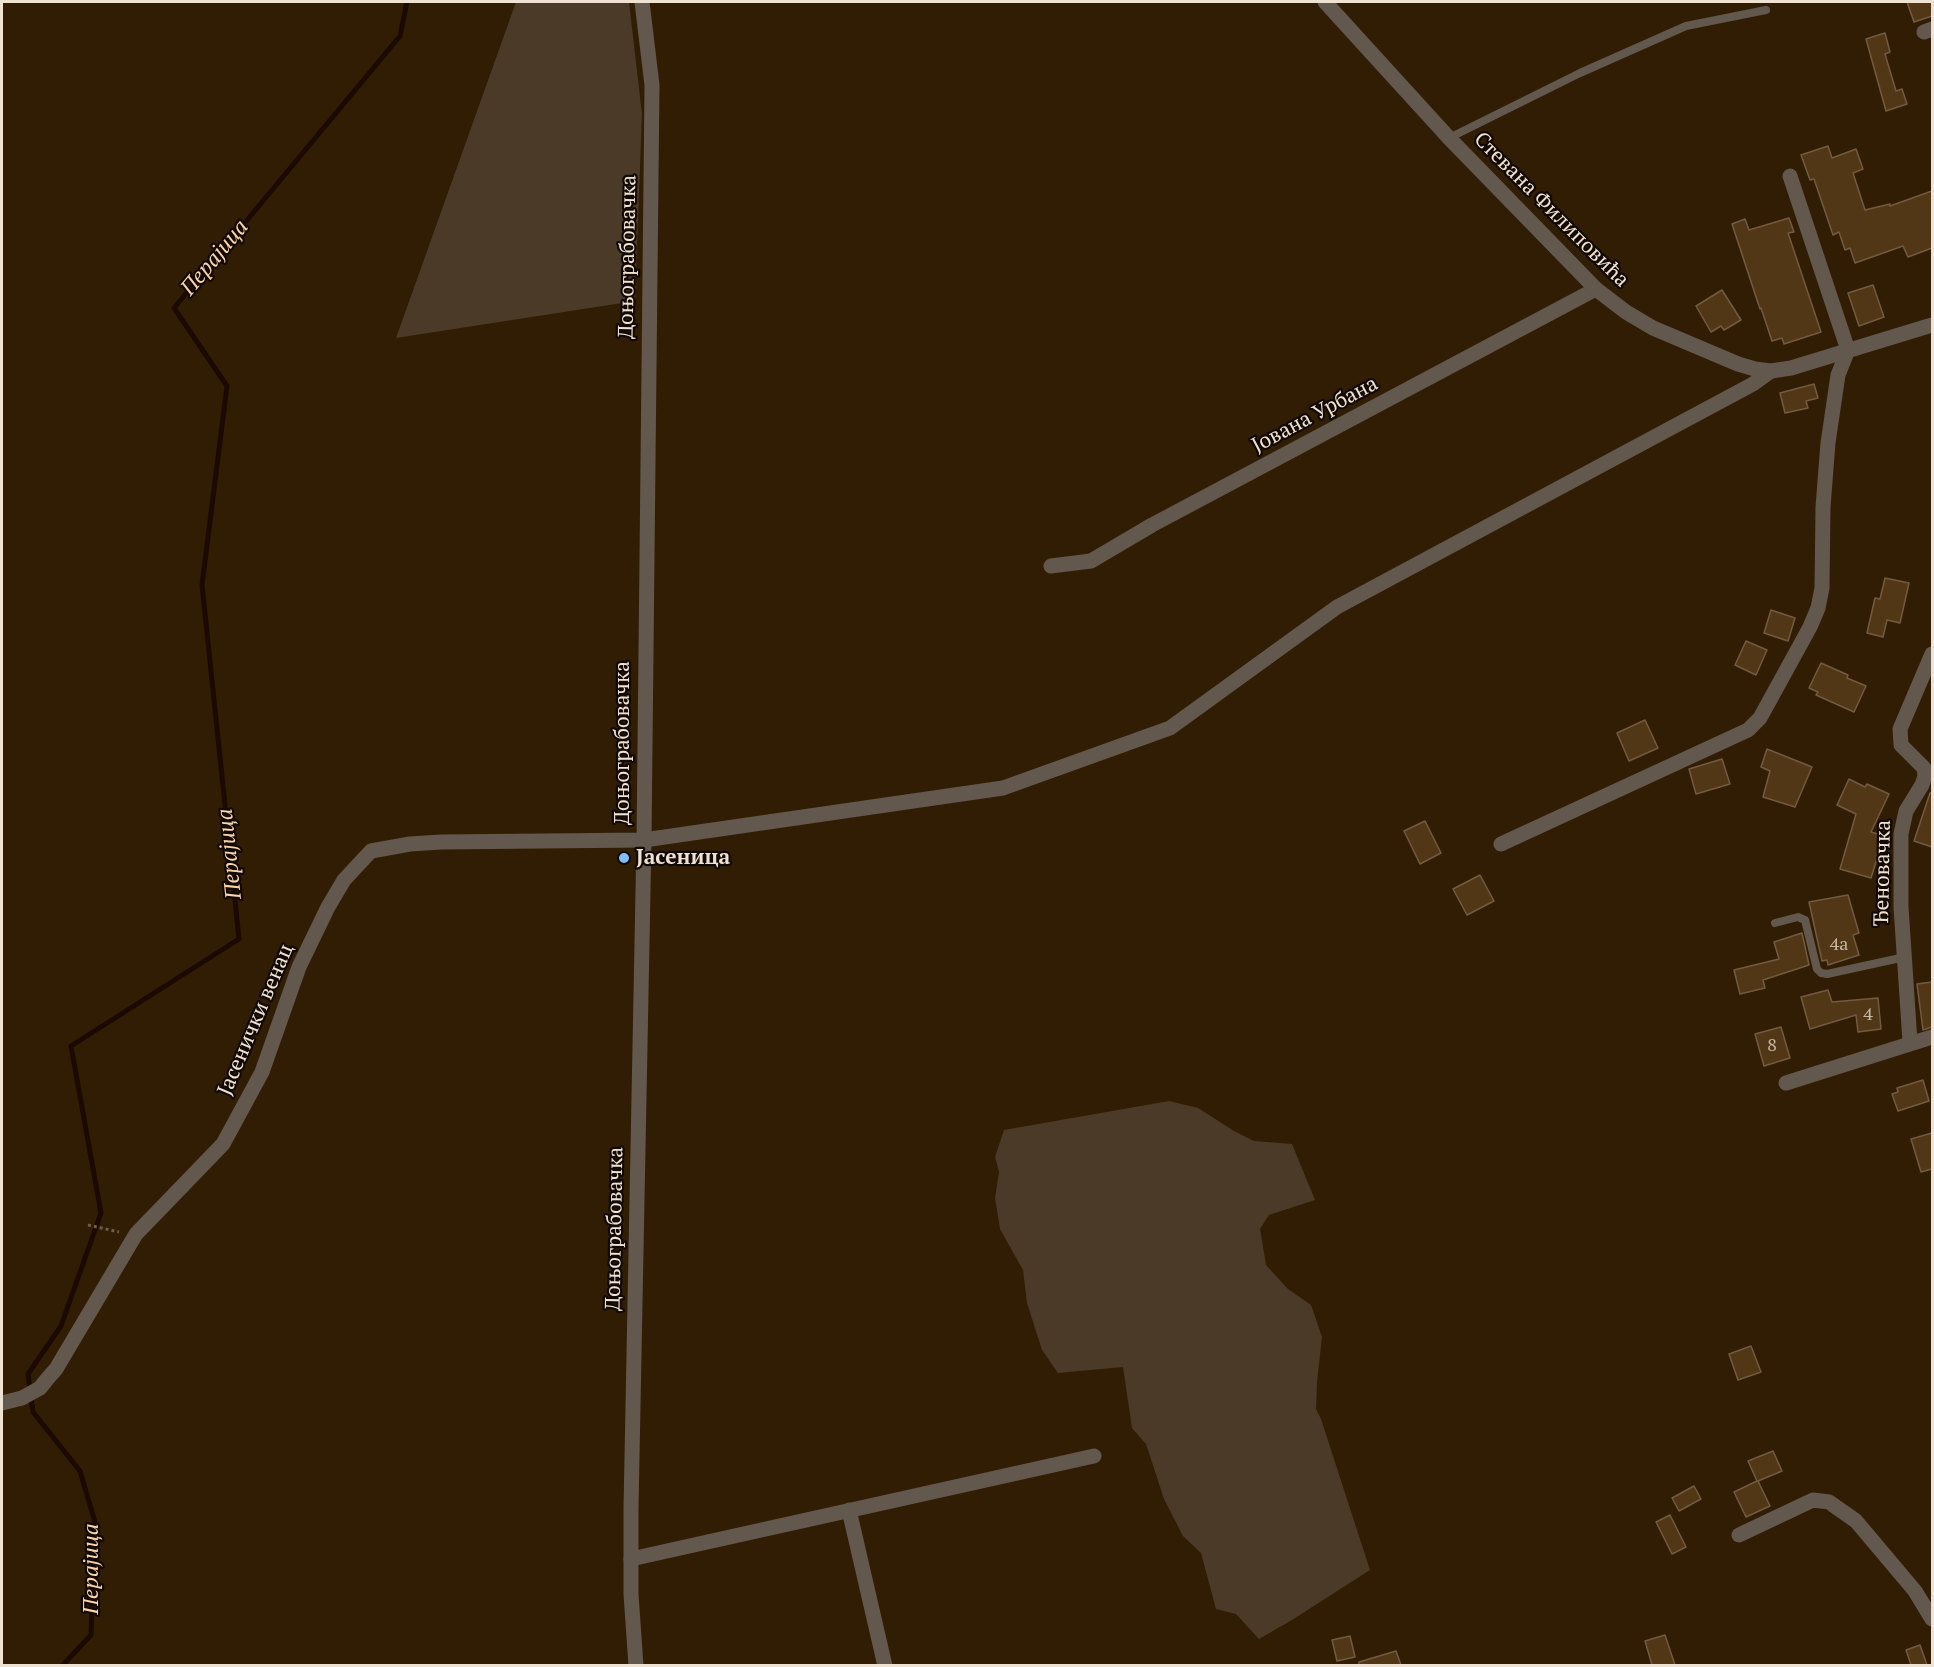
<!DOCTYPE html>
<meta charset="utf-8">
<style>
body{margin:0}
#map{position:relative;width:1934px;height:1667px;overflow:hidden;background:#311d03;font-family:"PT Serif",serif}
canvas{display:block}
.frame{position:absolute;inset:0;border:3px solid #f0e2d3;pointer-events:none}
</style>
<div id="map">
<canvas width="1934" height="1667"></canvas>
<div class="frame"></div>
</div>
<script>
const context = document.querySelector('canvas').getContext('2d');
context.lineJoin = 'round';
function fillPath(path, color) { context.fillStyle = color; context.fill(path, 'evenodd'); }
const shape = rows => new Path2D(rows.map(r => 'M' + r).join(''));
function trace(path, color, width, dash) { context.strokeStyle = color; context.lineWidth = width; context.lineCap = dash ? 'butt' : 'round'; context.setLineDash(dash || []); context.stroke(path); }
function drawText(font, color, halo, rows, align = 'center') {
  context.font = font + ' "PT Serif",serif'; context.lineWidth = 4.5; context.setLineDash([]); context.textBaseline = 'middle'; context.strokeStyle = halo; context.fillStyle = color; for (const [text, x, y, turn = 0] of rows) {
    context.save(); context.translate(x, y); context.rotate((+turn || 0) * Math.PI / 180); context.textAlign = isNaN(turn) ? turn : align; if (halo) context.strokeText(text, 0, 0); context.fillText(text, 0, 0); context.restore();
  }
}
fillPath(shape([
 [516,2,629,2,642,114,635,301,396,338],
 [1169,1101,1198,1108,1234,1131,1254,1141,1292,1144,1315,1200,1269,1215,1260,1229,1266,1265,1288,1289,1311,1305,1322,1337,1317,1382,1316,1409,1321,1419,1370,1570,1292,1620,1259,1639,1236,1614,1216,1609,1201,1553,1183,1536,1164,1499,1146,1444,1132,1428,1123,1367,1058,1373,1042,1350,1027,1303,1023,1270,1000,1229,995,1198,999,1172,995,1157,1004,1130]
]), '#4a3a27');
trace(shape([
 [62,1666,91,1635,95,1522,80,1471,33,1412,28,1374,61,1326,101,1213,71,1046,239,939,202,585,227,386,174,308,400,36,407,2]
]), '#1c0a00', 5);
const building = shape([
 [1907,2,1932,2,1932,16,1914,22,1907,2],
 [1885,33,1890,52,1885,54,1896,91,1902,89,1907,104,1886,111,1866,39,1885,33],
 [1828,146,1832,158,1856,149,1863,169,1853,173,1865,210,1890,204,1890,206,1932,191,1932,248,1908,257,1903,246,1855,263,1850,248,1845,250,1839,232,1833,235,1814,179,1810,180,1801,155,1828,146],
 [1789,218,1794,232,1788,233,1821,332,1784,344,1782,338,1772,341,1761,308,1760,309,1732,224,1745,219,1749,230,1789,218],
 [1873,285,1884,317,1859,326,1848,293,1873,285],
 [1722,290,1741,320,1724,330,1721,326,1711,332,1696,306,1722,290],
 [1814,384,1818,398,1806,401,1808,408,1785,413,1780,393,1814,384],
 [1885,578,1909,583,1900,623,1887,620,1883,637,1867,633,1875,598,1880,599,1885,578],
 [1771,610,1795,618,1788,641,1764,633,1771,610],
 [1746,641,1767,650,1756,675,1735,665,1746,641],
 [1821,663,1848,675,1847,678,1866,686,1854,712,1816,695,1818,692,1809,688,1821,663],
 [1645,720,1658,748,1629,761,1617,733,1645,720],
 [1767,749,1812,767,1795,807,1763,797,1770,771,1761,767,1767,749],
 [1722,759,1730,784,1696,794,1689,769,1722,759],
 [1849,779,1865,787,1867,784,1889,794,1871,832,1884,836,1871,878,1840,869,1856,814,1837,805,1849,779],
 [1930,793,1932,793,1932,847,1914,841,1930,793],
 [1425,821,1441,853,1420,864,1404,831,1425,821],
 [1480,875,1494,901,1467,915,1453,889,1480,875],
 [1848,895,1859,933,1853,935,1859,955,1828,965,1827,960,1822,961,1809,902,1848,895],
 [1802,933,1809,965,1763,980,1765,988,1740,994,1734,970,1779,959,1774,942,1802,933],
 [1932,982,1932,1027,1923,1030,1917,984,1932,982],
 [1828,990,1832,1002,1878,998,1881,1029,1858,1032,1856,1015,1810,1029,1801,997,1828,990],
 [1781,1027,1790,1058,1764,1066,1755,1034,1781,1027],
 [1923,1080,1929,1101,1898,1111,1892,1094,1898,1092,1897,1088,1923,1080],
 [1932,1133,1932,1169,1921,1172,1911,1139,1932,1133],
 [1751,1346,1761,1372,1738,1380,1729,1354,1751,1346],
 [1773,1451,1782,1471,1758,1481,1770,1506,1746,1517,1734,1492,1757,1481,1748,1461,1773,1451],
 [1694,1486,1701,1499,1679,1511,1672,1498,1694,1486],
 [1670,1515,1686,1547,1672,1554,1656,1522,1670,1515],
 [1665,1635,1675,1665,1652,1665,1645,1641,1665,1635],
 [1350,1636,1355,1657,1337,1661,1332,1640,1350,1636],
 [1920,1645,1927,1665,1911,1665,1906,1650,1920,1645],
 [1396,1651,1401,1665,1359,1665,1359,1662,1396,1651]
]);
fillPath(building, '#523716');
trace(building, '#725b41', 1.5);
trace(shape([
 [88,1225,119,1232]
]), '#6f5d47', 3, [3, 3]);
trace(shape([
 [1449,138,1580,73,1686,26,1766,10],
 [1775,923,1798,917,1805,920,1817,969,1821,973,1827,974,1905,957]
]), '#62584d', 8);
trace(shape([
 [1924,32,1932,29],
 [1051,566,1091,561,1152,525,1596,289],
 [1501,844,1748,730,1760,718,1810,627,1818,608,1822,588,1823,507,1828,443,1838,375,1848,350,1790,176],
 [1910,1042,1901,907,1901,834,1906,811,1922,785,1925,776,1924,768,1901,745,1900,729,1932,654],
 [1786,1083,1932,1037],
 [2,1403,22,1398,40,1388,48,1378,56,1369,136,1234,223,1144,262,1072,299,967,328,907,344,880,371,851,410,844,441,842,644,840,1003,788,1170,728,1337,607,1753,384,1771,371],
 [849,1510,885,1666],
 [1739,1535,1813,1500,1829,1502,1856,1521,1915,1591,1932,1619],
 [631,1559,1094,1456]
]), '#62584d', 15);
trace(shape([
 [1325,2,1449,138,1596,289,1626,312,1653,328,1738,364,1755,369,1771,371,1791,368,1932,325],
 [636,1666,631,1594,631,1508,644,840,652,85,642,2]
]), '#62584d', 15);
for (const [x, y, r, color] of [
 [624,858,6,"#81bdfa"]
]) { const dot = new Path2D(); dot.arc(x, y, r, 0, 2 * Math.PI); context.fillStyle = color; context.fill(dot); trace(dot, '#120a02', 2); }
drawText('18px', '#c8b7a4', null, [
 ["4a",1839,945],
 ["4",1868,1015],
 ["8",1772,1046]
]);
drawText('21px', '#f0e2d3', '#120a02', [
 ["Стевана Филиповића",1551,210,45],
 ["Доњограбовачка",628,257,-89],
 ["Јована Урбана",1315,415,-28],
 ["Доњограбовачка",623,743,-90],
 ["Ђеновачка",1883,873,-89],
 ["Јасенички венац",256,1020,-67],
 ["Доњограбовачка",615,1229,-89]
]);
drawText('bold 21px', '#f0e2d3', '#120a02', [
 ["Јасеница",636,858]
], 'left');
drawText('italic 22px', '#fbd4a8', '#120a02', [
 ["Перајица",215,258,-50],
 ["Перајица",230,854,-96],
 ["Перајица",92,1569,-90]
]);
</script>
